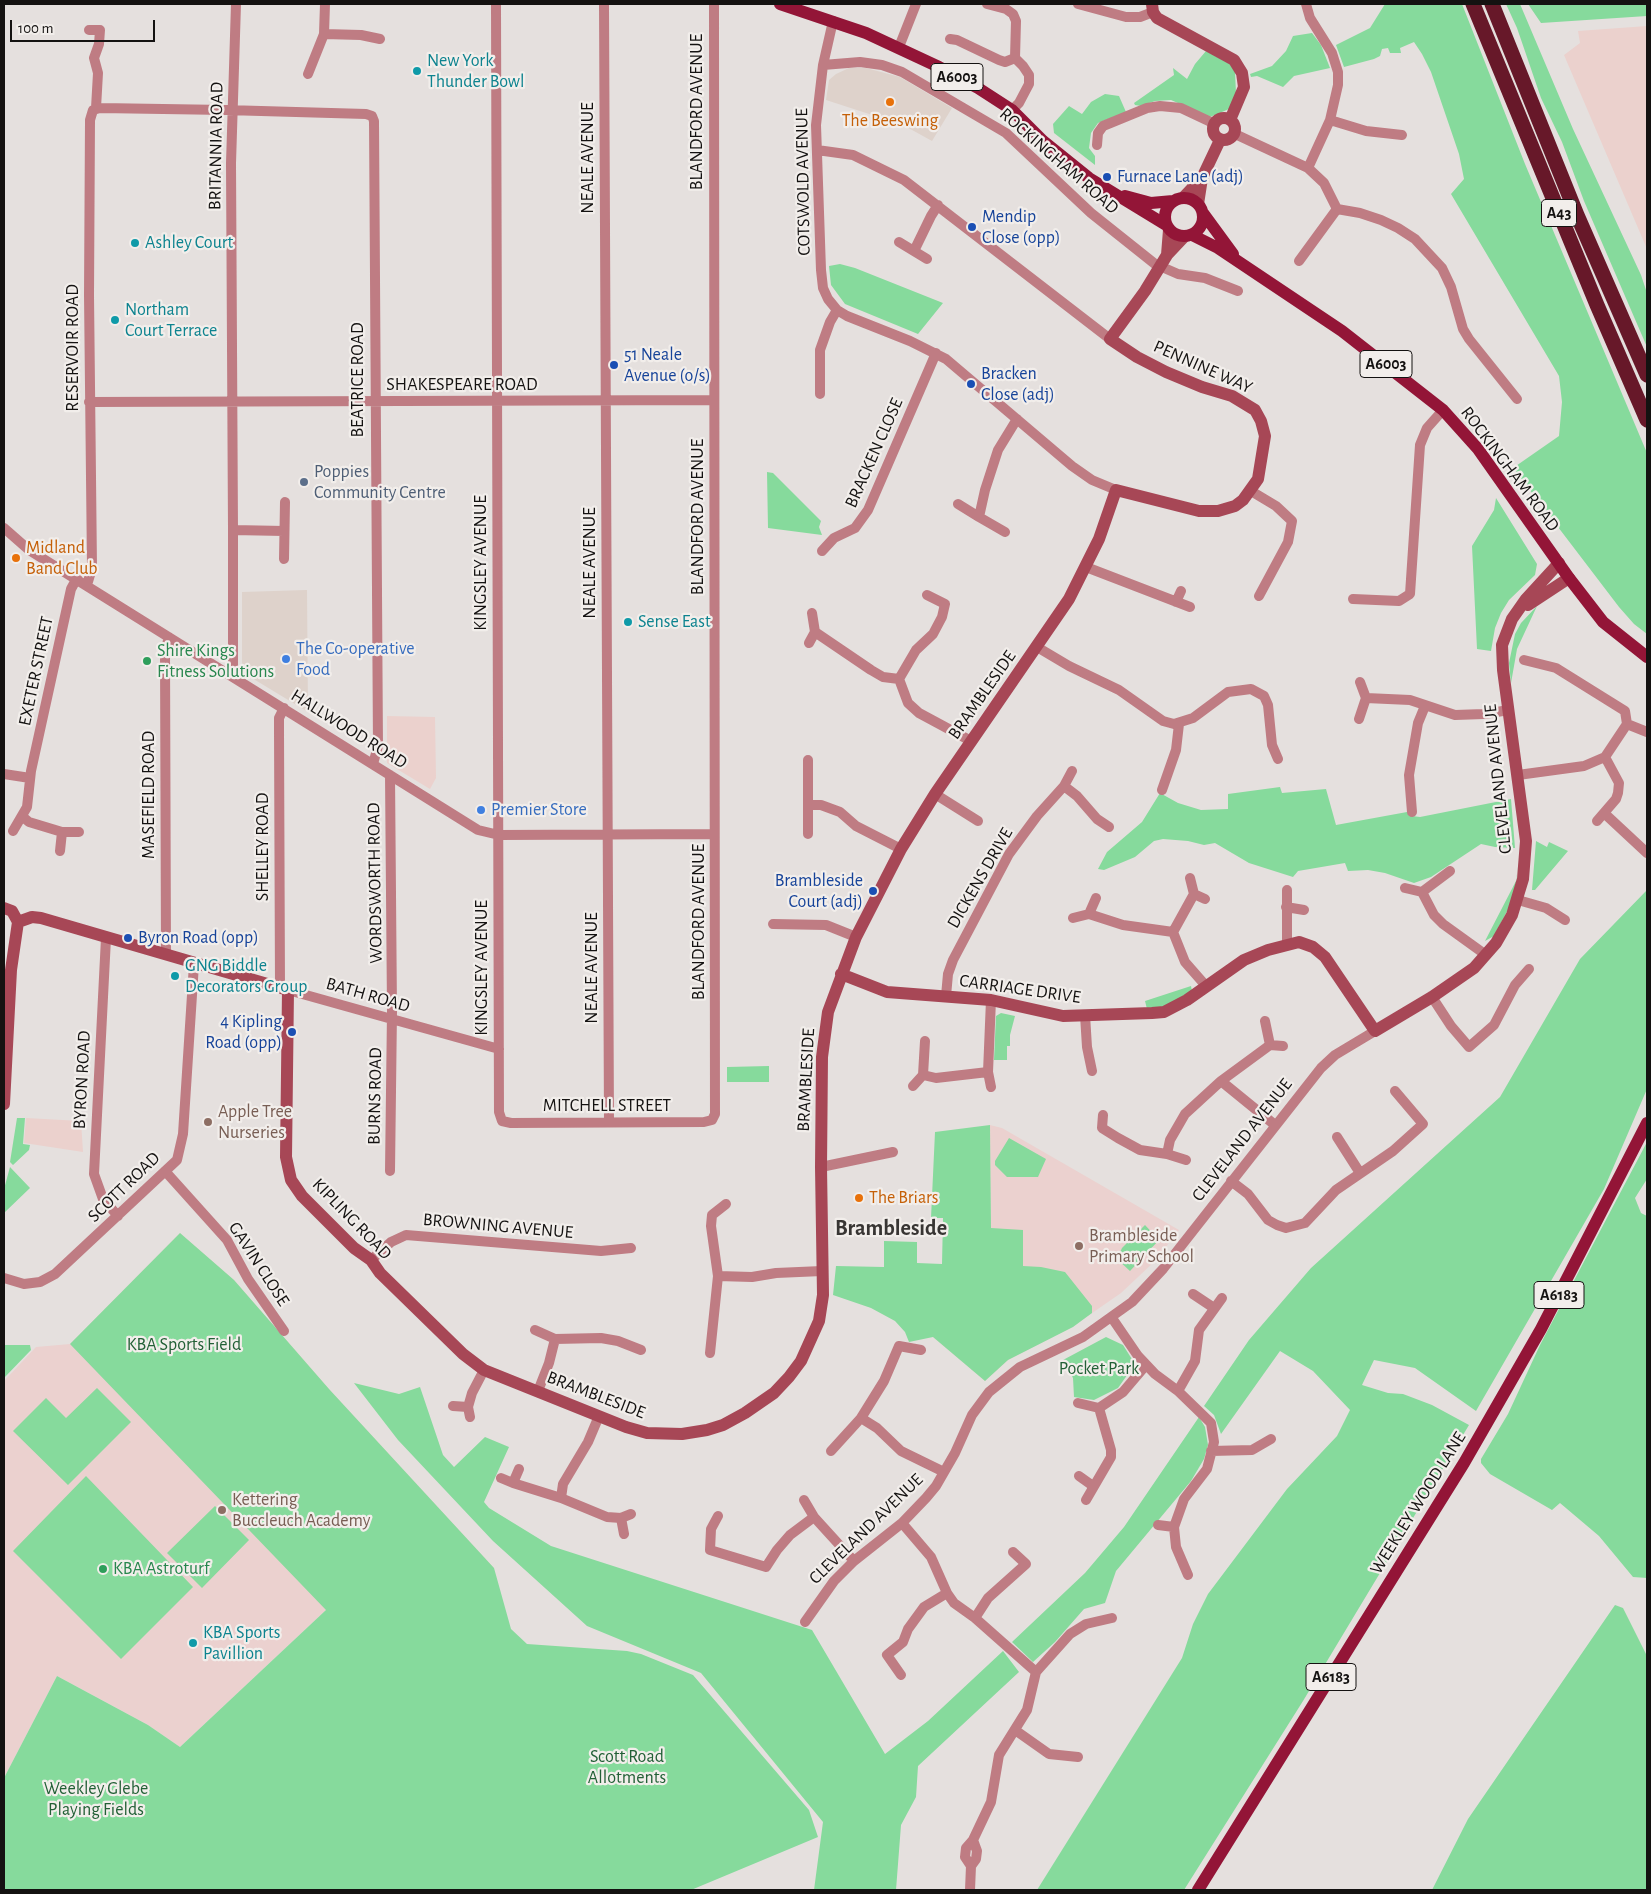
<!DOCTYPE html>
<style>
body{margin:0}
#map{position:relative;width:1651px;height:1894px;overflow:hidden;background:#e5e0de;font-family:"Alegreya Sans",sans-serif}
canvas{display:block}
.frame{position:absolute;inset:0;border:5px solid #141211;pointer-events:none}
.scale{position:absolute;left:10px;top:20px;width:145px;height:22px;box-sizing:border-box;border:2px solid #141211;border-top:0;padding-left:6px;font-size:15px;line-height:18px;white-space:nowrap;color:#141211;-webkit-text-stroke:4px #f2eeeb;paint-order:stroke}
</style>
<div id="map">
<canvas width="1651" height="1894"></canvas>
<div class="frame"></div>
<div class="scale">100 m</div>
</div>
<script>
const context = document.querySelector('canvas').getContext('2d');
context.lineJoin = 'round';
function fillPath(path, color) { context.fillStyle = color; context.fill(path, 'evenodd'); }
const shape = rows => new Path2D(rows.map(r => 'M' + r).join(''));
function trace(path, color, width, dash) { context.strokeStyle = color; context.lineWidth = width; context.lineCap = dash ? 'butt' : 'round'; context.setLineDash(dash || []); context.stroke(path); }
function drawText(font, color, halo, rows, align = 'center') {
  context.font = font + ' "Alegreya Sans",sans-serif'; context.lineWidth = 4.5; context.setLineDash([]); context.textBaseline = 'middle'; context.strokeStyle = halo; context.fillStyle = color; for (const [text, x, y, turn = 0] of rows) {
    context.save(); context.translate(x, y); context.rotate((+turn || 0) * Math.PI / 180); context.textAlign = isNaN(turn) ? turn : align; if (halo) context.strokeText(text, 0, 0); context.fillText(text, 0, 0); context.restore();
  }
}
fillPath(shape([
 [849,68,866,68,900,77,952,108,932,141,903,125,826,100,829,80,836,74],
 [306,590,307,590,308,712,242,672,242,592]
]), '#ded2cb');
fillPath(shape([
 [1647,26,1647,249,1564,55,1580,43,1578,31],
 [387,716,435,717,436,778,430,789,387,763],
 [26,1118,81,1121,83,1152,24,1143]
]), '#ebd1cd');
fillPath(shape([
 [990,1125,1002,1128,1179,1230,1155,1261,1121,1293,1072,1327,1008,1360,985,1381,933,1337,991,1266],
 [180,1233,234,1280,329,1389,494,1568,383,1670,326,1610,180,1747,148,1725,57,1676,4,1778,4,1381,36,1347,70,1344]
]), '#ebd1cf');
fillPath(shape([
 [1385,4,1462,4,1525,164,1647,453,1647,634,1634,624,1619,607,1513,468,1559,436,1562,402,1559,376,1451,194,1464,179,1459,154,1431,72,1422,54,1414,42,1400,48,1401,53,1390,53,1388,48,1382,49,1380,56,1374,59,1344,67,1336,45,1370,28],
 [1506,4,1520,4,1573,129,1641,275,1647,293,1647,347,1584,201,1562,142,1541,98,1517,28],
 [1528,4,1647,4,1647,16,1541,23],
 [1312,33,1321,45,1330,68,1294,76,1283,87,1257,76,1251,77,1250,74,1272,66,1286,51,1293,36],
 [1206,51,1230,64,1235,72,1236,93,1229,109,1210,117,1171,100,1155,101,1141,106,1135,105,1134,103,1174,75,1173,68,1187,79,1195,64],
 [1105,94,1119,96,1126,112,1098,123,1091,133,1089,148,1095,156,1095,165,1054,133,1053,124,1069,106,1082,114,1091,102],
 [840,264,855,268,943,303,918,334,845,304,831,285,829,266],
 [767,472,773,473,821,521,819,527,822,535,768,528],
 [1496,498,1537,564,1535,575,1509,600,1501,613,1495,628,1491,651,1477,649,1472,546,1494,510],
 [1537,606,1517,649,1511,683,1509,663,1515,634,1521,623],
 [1280,787,1282,793,1326,789,1336,825,1407,812,1412,816,1420,817,1511,799,1515,848,1495,847,1481,844,1431,877,1414,883,1385,873,1368,870,1348,871,1345,863,1298,871,1293,877,1249,863,1215,843,1204,845,1188,841,1163,839,1154,841,1135,857,1104,870,1098,869,1107,852,1142,822,1160,793,1178,803,1201,810,1228,809,1228,794],
 [1536,841,1547,847,1549,842,1568,851,1535,890,1532,890],
 [1519,860,1514,898,1494,936,1485,941,1516,881],
 [1647,890,1647,1089,1604,1189,1476,1411,1415,1368,1374,1360,1362,1385,1388,1393,1403,1394,1432,1405,1469,1425,1303,1701,1184,1890,1037,1890,1182,1658,1193,1624,1208,1594,1287,1489,1337,1436,1350,1410,1313,1371,1280,1351,1221,1434,1214,1415,1204,1406,1249,1340,1311,1268,1500,1097,1580,959],
 [1191,986,1192,991,1162,1008,1147,1009,1145,1001],
 [1001,1013,1015,1016,1010,1035,1010,1046,1007,1046,1007,1060,994,1060,996,1016],
 [769,1066,769,1082,727,1082,727,1067],
 [17,1118,25,1118,23,1144,30,1145,29,1150,13,1165,10,1162],
 [990,1125,991,1228,1023,1230,1023,1266,1041,1267,1065,1272,1092,1306,1092,1313,1073,1327,1008,1360,985,1381,933,1337,909,1342,905,1332,895,1321,871,1308,833,1295,836,1266,884,1267,884,1241,917,1242,917,1263,942,1264,943,1218,931,1218,935,1132],
 [1009,1138,1046,1159,1038,1177,1007,1177,995,1165,995,1161],
 [1647,1142,1647,1179,1635,1198,1641,1213,1647,1216,1647,1578,1633,1577,1599,1536,1560,1503,1552,1510,1490,1474,1481,1463,1481,1459,1508,1414,1540,1345],
 [10,1167,30,1188,4,1213,4,1189],
 [1145,1225,1159,1240,1130,1271,1117,1259,1122,1248],
 [180,1233,234,1280,329,1389,494,1568,511,1629,527,1644,627,1651,641,1654,693,1675,809,1810,818,1837,691,1890,4,1890,4,1778,57,1676,148,1725,180,1747,326,1610,70,1344],
 [1106,1337,1123,1345,1135,1364,1118,1388,1094,1400,1074,1397,1073,1378,1063,1360],
 [4,1345,30,1345,31,1350,4,1378],
 [354,1383,399,1394,420,1387,443,1455,454,1467,485,1437,509,1447,484,1502,489,1508,551,1546,812,1630,885,1754,928,1721,1003,1651,1019,1672,918,1766,916,1797,901,1825,896,1890,814,1890,823,1822,701,1673,587,1626,493,1541,398,1440],
 [97,1388,131,1422,68,1485,13,1431,46,1398,66,1418],
 [1199,1417,1205,1427,1208,1445,1204,1459,1191,1481,1116,1571,1105,1603,1084,1609,1055,1642,1033,1662,1012,1642,1085,1573,1124,1527],
 [86,1476,193,1587,121,1659,13,1551],
 [215,1506,249,1540,202,1588,167,1553],
 [1615,1605,1623,1608,1647,1656,1647,1890,1432,1890,1468,1819]
]), '#86da9c');
trace(shape([
 [496,4,499,1112,502,1121,511,1123,704,1122,712,1120,715,1114,714,4],
 [604,4,609,1122],
 [987,4,1006,9,1013,14,1016,21,1015,58],
 [1078,4,1126,17,1140,17,1153,12],
 [1306,4,1310,18,1332,53,1338,72,1338,85,1330,120,1308,168],
 [833,21,823,65,816,125,821,270,823,288,828,299,837,310,847,316,910,341,946,359,1072,466,1092,480,1116,490],
 [89,30,100,30,99,44,94,58,98,73,96,108],
 [324,34,361,35,380,39],
 [950,39,957,40,999,60,1005,62,1015,58,1023,66,1029,75,1029,84,1019,103,1012,110],
 [899,47,916,4],
 [823,65,860,62,882,65,902,72,1006,133,1091,213,1155,264,1178,274,1205,278,1238,291],
 [308,74,324,34,325,4],
 [1330,120,1366,131,1402,135],
 [1235,134,1308,168,1324,183,1337,209,1360,213,1381,220,1398,228,1415,239,1442,268,1451,287,1463,329,1469,339,1517,399],
 [1097,145,1098,133,1103,126,1147,108,1160,106,1181,108,1215,124],
 [817,150,853,155,904,180,1110,339],
 [899,242,927,259],
 [914,251,931,216,938,205],
 [1299,261,1337,209],
 [820,394,820,350,830,322,837,310],
 [89,402,714,400],
 [1251,491,1276,506,1292,521,1288,542,1259,596],
 [958,504,979,517],
 [4,528,29,550,478,830,499,835,714,834],
 [233,530,284,531],
 [1005,532,979,517,985,490,998,450,1017,419],
 [822,551,834,538,855,528,868,510,936,353],
 [284,559,285,502],
 [1086,567,1190,607],
 [87,585,92,568,89,295,90,120,93,110,100,108,226,110,366,114,372,116,374,121,378,746,373,764],
 [1353,599,1399,601,1410,594,1420,445,1427,428,1443,410],
 [1176,602,1181,591],
 [815,632,871,670,883,677,899,679,916,650,933,634,942,617,945,604,927,595],
 [809,643,815,632,812,613],
 [1037,647,1069,666,1119,690,1163,721,1174,724,1193,718,1228,692,1251,689,1264,696,1268,705,1272,745,1278,759],
 [1524,660,1556,668,1625,711,1627,724,1605,757,1619,783,1618,793,1616,799,1597,821],
 [229,674,233,668,233,530,231,163,236,4],
 [899,679,908,703,919,713,971,741],
 [1360,682,1366,698],
 [1359,719,1366,698,1410,700,1455,715,1484,714,1509,710],
 [1627,724,1647,732],
 [4,774,30,778],
 [390,775,392,1011,390,1171],
 [1518,775,1584,766,1605,757],
 [1064,786,1077,796,1097,819,1109,827],
 [1162,790,1176,750,1179,724],
 [935,794,978,821],
 [808,805,808,760],
 [1412,812,1409,775,1418,723,1425,706],
 [1604,813,1647,853],
 [23,817,29,822,62,832,79,832],
 [13,831,27,807,31,771,71,589,77,578],
 [808,834,808,805,821,805,840,812,856,826,901,849],
 [60,851,62,832],
 [1450,871,1422,892,1434,915,1443,924,1486,955],
 [1405,888,1422,892],
 [1287,890,1287,944],
 [1194,894,1205,899],
 [1518,900,1546,908,1565,920],
 [1286,907,1304,910],
 [1089,914,1123,925,1173,932],
 [1073,918,1089,914,1096,898],
 [773,924,826,925,856,937],
 [1173,932,1185,962,1206,986],
 [1173,932,1194,894,1190,878],
 [106,938,94,1174,103,1199,118,1216],
 [166,955,165,651,169,637],
 [280,988,279,729,279,718,284,708],
 [288,990,499,1049],
 [946,996,948,974,953,960,1009,854,1037,816,1064,786,1072,771],
 [1432,997,1451,1026,1469,1047,1494,1025,1515,985,1529,969],
 [1085,1015,1087,1047,1092,1071],
 [1270,1045,1283,1046],
 [988,1072,991,1087],
 [923,1075,925,1041],
 [1221,1081,1275,1125],
 [913,1086,923,1075,936,1078,988,1072,991,1000],
 [1103,1115,1102,1128,1118,1138,1140,1150,1167,1154,1170,1140,1185,1114,1221,1081,1270,1045,1265,1021],
 [1337,1137,1360,1173],
 [1167,1154,1186,1160],
 [821,1167,893,1152],
 [165,1171,227,1240,248,1279,284,1331],
 [1231,1181,1248,1194,1268,1220,1277,1225,1286,1228,1305,1223,1336,1190,1393,1151,1423,1124,1395,1091],
 [371,1260,391,1242,406,1235,601,1251,631,1248],
 [718,1276,752,1277,776,1273,822,1271],
 [4,1278,24,1284,40,1282,55,1274,177,1160,183,1134,194,964],
 [1193,1294,1214,1308],
 [1112,1318,1138,1356,1155,1374,1178,1391,1211,1423,1214,1442,1207,1469,1184,1499,1174,1527,1176,1547,1188,1575],
 [535,1330,555,1339],
 [921,1350,899,1346,884,1381,861,1418,877,1428,901,1451,944,1472],
 [710,1353,718,1276,711,1226,712,1215,726,1204],
 [538,1391,549,1363,555,1339,601,1338,618,1341,641,1350],
 [1178,1391,1195,1361,1199,1330,1222,1298],
 [1078,1403,1099,1408],
 [453,1406,468,1407],
 [599,1416,588,1442,563,1484,561,1498,607,1517,621,1518,631,1514],
 [470,1417,468,1407,472,1393,484,1370],
 [831,1451,861,1418],
 [1211,1451,1252,1450,1271,1439],
 [519,1469,513,1483,561,1498],
 [1079,1476,1093,1486],
 [501,1478,513,1483],
 [804,1500,814,1517],
 [1086,1500,1111,1457,1111,1450,1099,1408,1123,1392,1146,1365],
 [718,1516,711,1529,710,1550,766,1567,777,1550,790,1535,814,1517,854,1561],
 [621,1518,624,1534],
 [902,1523,931,1557,947,1593,954,1603,975,1618,1036,1672,1027,1710,999,1755,991,1802,973,1840,966,1848,965,1857,971,1866],
 [1158,1525,1174,1527],
 [975,1618,988,1598,1026,1564,1013,1552],
 [805,1622,834,1581,854,1561,902,1523,926,1498,936,1486,955,1453,972,1415,989,1392,1020,1367,1083,1337,1132,1302,1163,1269,1321,1068,1335,1055,1375,1031],
 [1036,1672,1070,1634,1086,1624,1112,1618],
 [901,1675,887,1655,903,1642,908,1629,924,1607,947,1593],
 [1015,1730,1049,1754,1078,1757],
 [970,1890,971,1866,976,1859,977,1851,973,1840]
]), '#bf7c83', 10);
trace(shape([
 [1152,4,1153,12,1157,18,1234,60,1242,73,1244,87,1230,120],
 '1213 129a11 11 0 1 1 22 0a11 11 0 1 1-22 0Z',
 [1183,198,1202,178,1220,140],
 [1198,204,1202,178],
 [1167,255,1169,230],
 [1528,605,1569,578],
 [4,908,12,911,18,922,11,970,4,1104],
 [18,922,32,917,41,918,288,990,286,1157,291,1180,302,1196,354,1248,371,1260,380,1273,463,1354,484,1370,626,1427,647,1433,682,1434,707,1430,723,1425,745,1413,774,1393,789,1377,801,1361,819,1321,823,1295,821,1167,822,1057,828,1012,856,937,901,849,935,794,1069,599,1099,539,1116,490,1199,511,1218,511,1235,506,1243,500,1258,479,1265,436,1261,421,1255,410,1232,396,1202,387,1166,372,1137,357,1110,339,1145,291,1167,255,1184,237],
 [841,974,887,992,991,1000,1063,1016,1152,1013,1164,1012,1187,1000,1244,960,1268,950,1299,942,1313,947,1325,957,1375,1031,1432,997,1474,968,1496,943,1512,915,1523,879,1526,841,1503,670,1502,645,1512,619,1526,599,1559,563]
]), '#a74756', 12);
trace(shape([
 [780,4,866,33,939,67,978,88,1012,110,1043,141,1089,178,1166,225],
 [1125,196,1151,203,1173,201],
 '1165 217a19 19 0 1 1 38 0a19 19 0 1 1-38 0Z',
 [1203,213,1233,254],
 [1192,235,1218,248,1342,331,1443,410,1478,449,1569,578,1603,622,1647,657],
 [1198,1890,1464,1463,1541,1329,1647,1123]
]), '#931537', 12);
trace(shape([
 [1473,4,1597,305,1647,420],
 [1492,4,1577,215,1647,375]
]), '#671829', 15);
for (const [x, y, r, color] of [
 [417,71,5,"#0f9aa8"],
 [890,102,5,"#e8710a"],
 [1107,177,5,"#1a4fb4"],
 [972,227,5,"#1a4fb4"],
 [135,243,5,"#0f9aa8"],
 [115,320,5,"#0f9aa8"],
 [614,365,5,"#1a4fb4"],
 [971,384,5,"#1a4fb4"],
 [304,482,5,"#5c6f8a"],
 [16,558,5,"#e8710a"],
 [628,622,5,"#0f9aa8"],
 [286,659,5,"#3f7fe0"],
 [147,661,5,"#2e9e5b"],
 [481,810,5,"#3f7fe0"],
 [873,891,5,"#1a4fb4"],
 [128,938,5,"#1a4fb4"],
 [175,976,5,"#0f9aa8"],
 [292,1032,5,"#1a4fb4"],
 [208,1122,5,"#8d6e63"],
 [859,1198,5,"#e8710a"],
 [1079,1246,5,"#8d6e63"],
 [222,1510,5,"#8d6e63"],
 [103,1569,5,"#2e9e5b"],
 [193,1643,5,"#0f9aa8"]
]) { const dot = new Path2D(); dot.arc(x, y, r, 0, 2 * Math.PI); context.fillStyle = color; context.fill(dot); trace(dot, '#f2eeeb', 2); }
for (const [x, y, w] of [
 [957,77,52],
 [1559,213,35],
 [1386,364,52],
 [1559,1295,50],
 [1331,1677,50]
]) { const box = new Path2D(); box.roundRect(x - w / 2, y - 13.5, w, 27, 4); context.fillStyle = '#f2eeeb'; context.fill(box); trace(box, '#141211', 1); }
drawText('bold 16px', '#141211', null, [
 ["A6003",957,77],
 ["A43",1559,213],
 ["A6003",1386,364],
 ["A6183",1559,1295],
 ["A6183",1331,1677]
]);
drawText('18px', '#0d838f', '#f2eeeb', [
 ["New York",427,61],
 ["Thunder Bowl",427,82],
 ["Ashley Court",145,243],
 ["Northam",125,310],
 ["Court Terrace",125,331],
 ["Sense East",638,622],
 ["GNG Biddle",185,966],
 ["Decorators Group",185,987],
 ["KBA Sports",203,1633],
 ["Pavillion",203,1654]
], 'left');
drawText('18px', '#141211', '#f2eeeb', [
 ["BLANDFORD AVENUE",697,112,-90],
 ["BRITANNIA ROAD",216,146,-89],
 ["NEALE AVENUE",588,158,-90],
 ["ROCKINGHAM ROAD",1059,161,41],
 ["COTSWOLD AVENUE",803,182,-91],
 ["RESERVOIR ROAD",73,348,-90],
 ["PENNINE WAY",1203,367,24],
 ["BEATRICE ROAD",358,380,-90],
 ["SHAKESPEARE ROAD",462,385],
 ["BRACKEN CLOSE",874,453,-66],
 ["ROCKINGHAM ROAD",1510,469,53],
 ["BLANDFORD AVENUE",698,517,-90],
 ["KINGSLEY AVENUE",481,563,-90],
 ["NEALE AVENUE",590,563,-90],
 ["EXETER STREET",36,671,-78],
 ["BRAMBLESIDE",982,695,-55],
 ["HALLWOOD ROAD",349,729,32],
 ["CLEVELAND AVENUE",1498,779,-96],
 ["MASEFIELD ROAD",149,795,-90],
 ["SHELLEY ROAD",263,847,-90],
 ["DICKENS DRIVE",980,878,-60],
 ["WORDSWORTH ROAD",375,883,-91],
 ["BLANDFORD AVENUE",699,922,-90],
 ["KINGSLEY AVENUE",482,968,-90],
 ["NEALE AVENUE",592,968,-90],
 ["CARRIAGE DRIVE",1020,989,8],
 ["BATH ROAD",368,995,16],
 ["BYRON ROAD",82,1080,-87],
 ["BRAMBLESIDE",806,1080,-87],
 ["BURNS ROAD",375,1096,-89],
 ["MITCHELL STREET",607,1106],
 ["CLEVELAND AVENUE",1242,1140,-52],
 ["SCOTT ROAD",124,1187,-44],
 ["KIPLING ROAD",352,1219,46],
 ["BROWNING AVENUE",498,1226,5],
 ["GAVIN CLOSE",259,1264,57],
 ["BRAMBLESIDE",596,1395,21],
 ["WEEKLEY WOOD LANE",1418,1503,-58],
 ["CLEVELAND AVENUE",866,1529,-44]
]);
drawText('18px', '#c56008', '#f2eeeb', [
 ["The Beeswing",890,121,"center"],
 ["Midland",26,548],
 ["Band Club",26,569],
 ["The Briars",869,1198]
], 'left');
drawText('18px', '#164399', '#f2eeeb', [
 ["Furnace Lane (adj)",1117,177],
 ["Mendip",982,217],
 ["Close (opp)",982,238],
 ["51 Neale",624,355],
 ["Avenue (o/s)",624,376],
 ["Bracken",981,374],
 ["Close (adj)",981,395],
 ["Brambleside",863,881,"right"],
 ["Court (adj)",863,902,"right"],
 ["Byron Road (opp)",138,938],
 ["4 Kipling",282,1022,"right"],
 ["Road (opp)",282,1043,"right"]
], 'left');
drawText('18px', '#4e5e75', '#f2eeeb', [
 ["Poppies",314,472],
 ["Community Centre",314,493]
], 'left');
drawText('18px', '#366cbe', '#f2eeeb', [
 ["The Co-operative",296,649],
 ["Food",296,670],
 ["Premier Store",491,810]
], 'left');
drawText('18px', '#27864d', '#f2eeeb', [
 ["Shire Kings",157,651],
 ["Fitness Solutions",157,672],
 ["KBA Astroturf",113,1569]
], 'left');
drawText('18px', '#785e54', '#f2eeeb', [
 ["Apple Tree",218,1112],
 ["Nurseries",218,1133],
 ["Brambleside",1089,1236],
 ["Primary School",1089,1257],
 ["Kettering",232,1500],
 ["Buccleuch Academy",232,1521]
], 'left');
drawText('18px', '#226036', '#f2eeeb', [
 ["KBA Sports Field",184,1345],
 ["Pocket Park",1099,1369],
 ["Scott Road",627,1757],
 ["Allotments",627,1778],
 ["Weekley Glebe",96,1789],
 ["Playing Fields",96,1810]
]);
drawText('bold 22px', '#383533', '#f2eeeb', [
 ["Brambleside",891,1228]
]);
</script>
